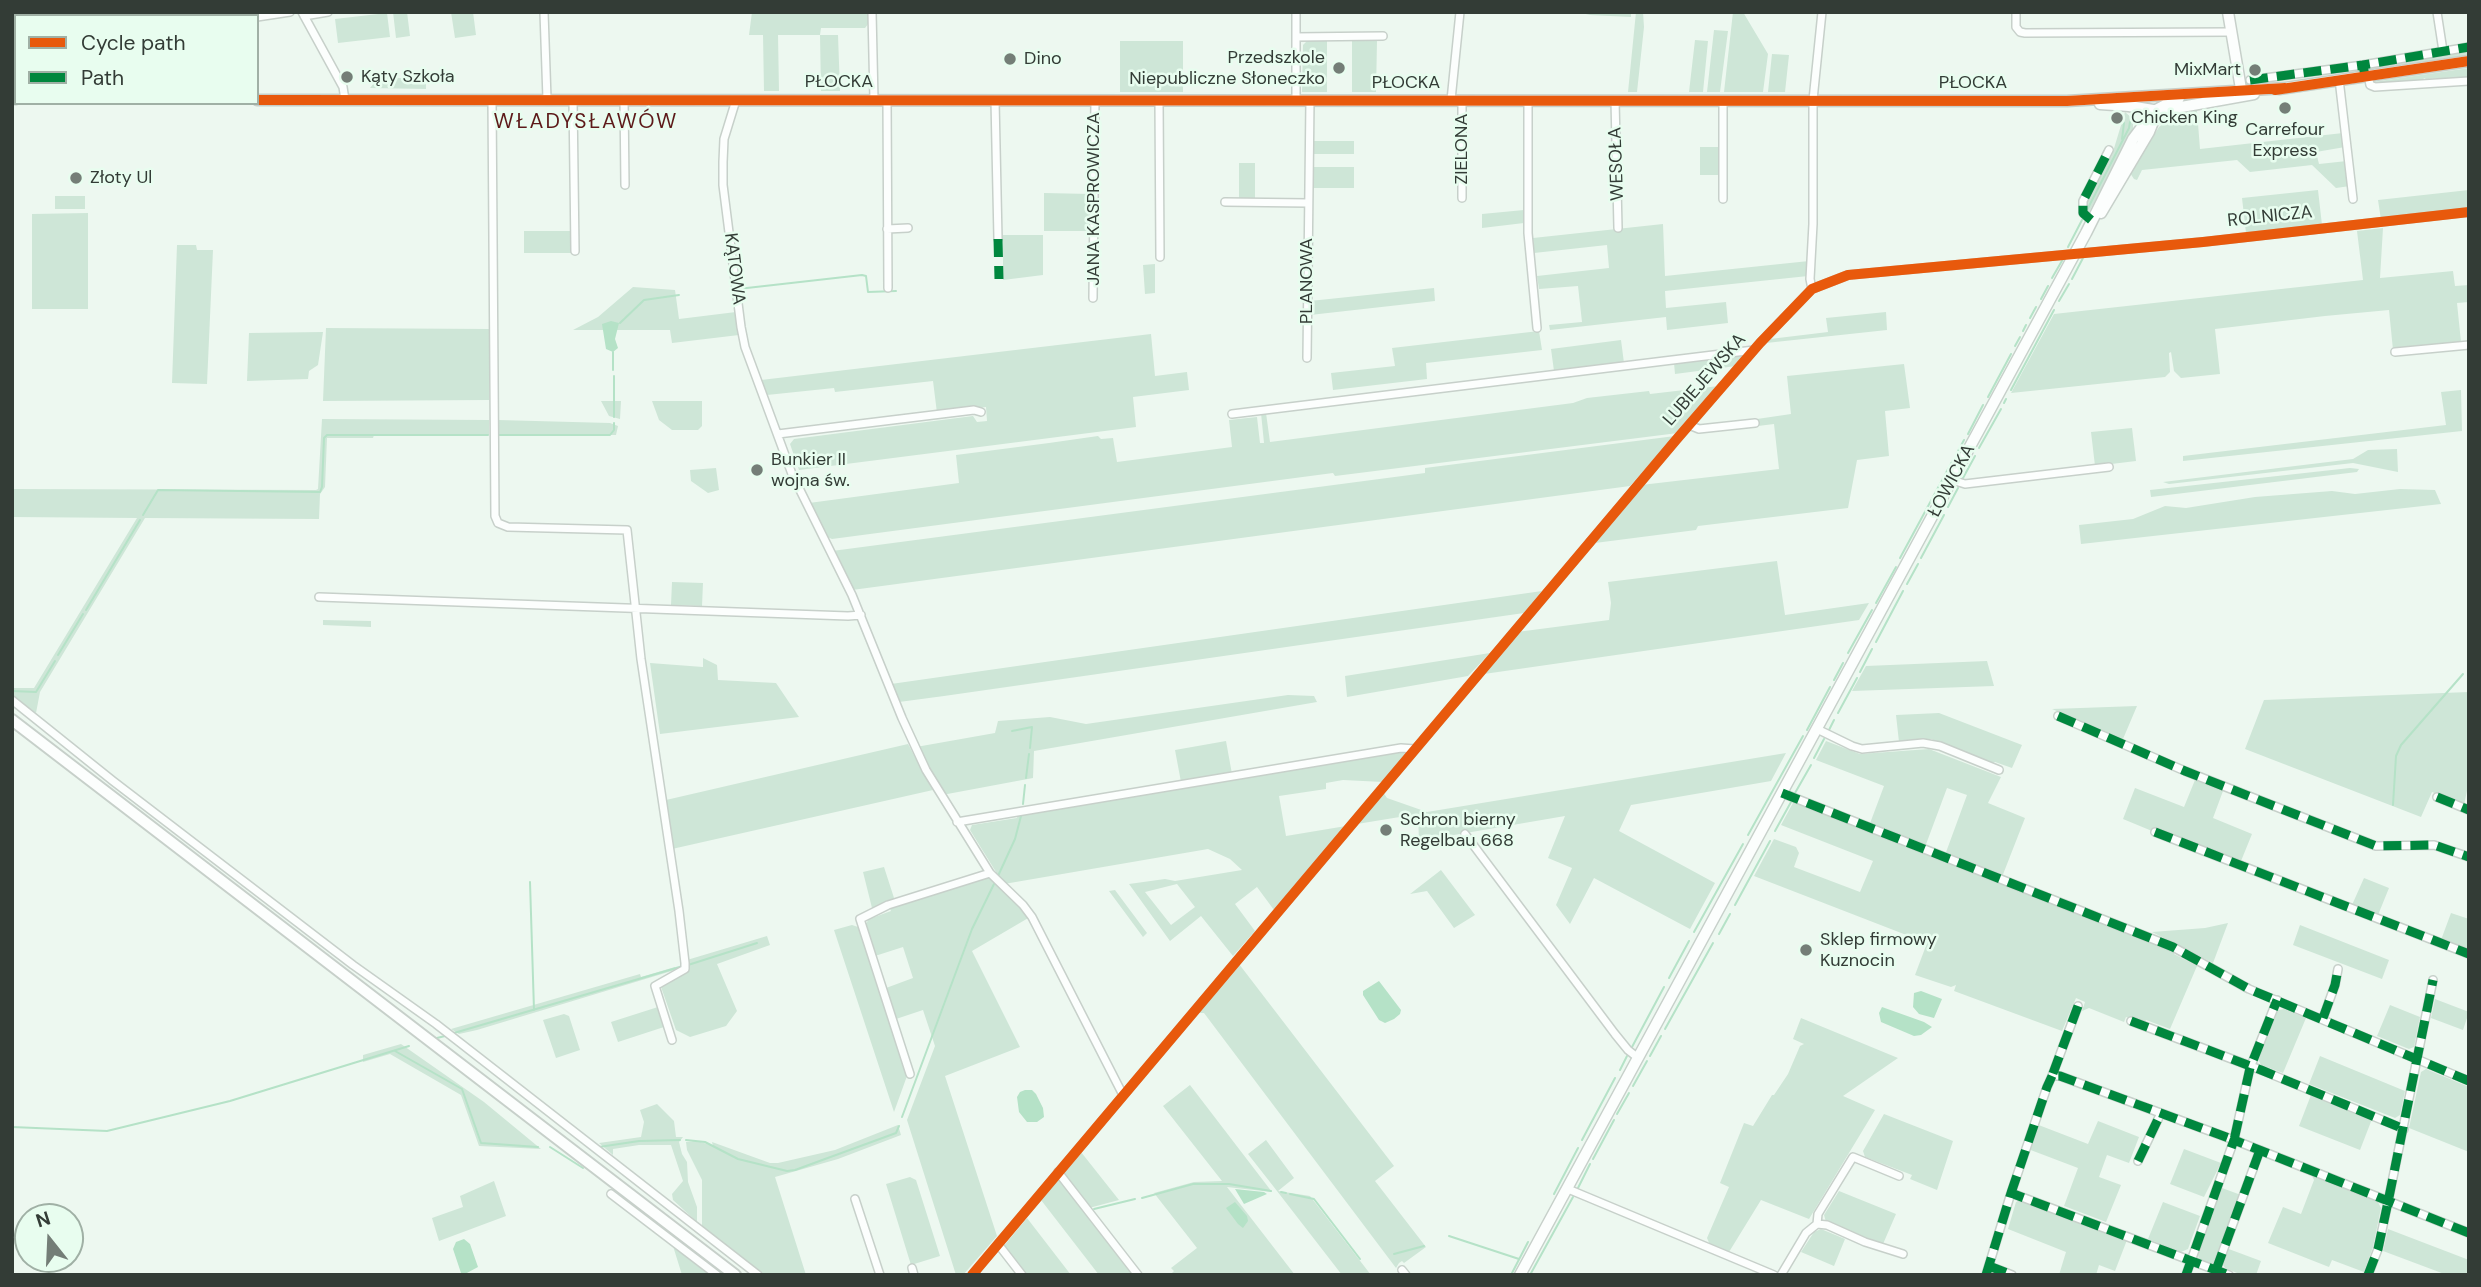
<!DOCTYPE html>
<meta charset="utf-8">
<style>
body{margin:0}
#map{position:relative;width:2481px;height:1287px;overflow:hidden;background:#edf8f0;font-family:"DM Sans",sans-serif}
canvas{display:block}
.frame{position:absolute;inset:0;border:14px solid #333c36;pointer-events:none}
.legend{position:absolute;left:14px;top:14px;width:245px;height:91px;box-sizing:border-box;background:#e8fdef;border:2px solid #a0b0a5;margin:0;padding:9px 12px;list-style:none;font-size:21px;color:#333c36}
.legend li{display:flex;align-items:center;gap:14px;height:35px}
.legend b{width:35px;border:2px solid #a0b0a5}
.north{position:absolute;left:14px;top:1203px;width:70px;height:70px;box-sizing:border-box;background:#e8fdef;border:2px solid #a0b0a5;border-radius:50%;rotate:342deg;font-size:19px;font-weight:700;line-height:28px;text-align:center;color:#333c36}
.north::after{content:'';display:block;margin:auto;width:24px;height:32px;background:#747e77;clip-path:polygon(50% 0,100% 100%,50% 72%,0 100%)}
</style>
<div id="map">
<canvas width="2481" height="1287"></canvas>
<div class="frame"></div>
<ul class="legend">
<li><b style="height:9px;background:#e8590c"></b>Cycle path</li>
<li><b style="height:9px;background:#00873e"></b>Path</li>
</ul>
<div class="north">N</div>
</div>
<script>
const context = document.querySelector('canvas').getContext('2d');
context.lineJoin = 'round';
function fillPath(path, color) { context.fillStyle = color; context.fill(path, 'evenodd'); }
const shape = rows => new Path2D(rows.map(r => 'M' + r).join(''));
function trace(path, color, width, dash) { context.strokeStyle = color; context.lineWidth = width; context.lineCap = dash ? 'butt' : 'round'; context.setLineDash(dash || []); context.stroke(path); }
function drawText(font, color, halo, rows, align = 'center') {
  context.font = font + ' "DM Sans",sans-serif'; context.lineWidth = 5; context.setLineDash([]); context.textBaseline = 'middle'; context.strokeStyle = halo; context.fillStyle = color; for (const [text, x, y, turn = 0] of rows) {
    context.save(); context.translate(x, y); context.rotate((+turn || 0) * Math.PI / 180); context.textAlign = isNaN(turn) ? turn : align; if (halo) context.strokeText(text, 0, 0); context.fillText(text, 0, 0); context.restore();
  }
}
fillPath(shape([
 [393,12,407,12,410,36,396,38],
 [451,12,473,12,476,35,455,38],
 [752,12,869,12,869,23,865,28,821,28,820,35,838,35,840,91,821,91,820,35,778,35,779,91,764,91,763,35,749,35],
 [1577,12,1631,12,1631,17,1590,15],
 [1636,12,1643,12,1644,27,1637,92,1628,92],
 [1733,12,1743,12,1768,54,1763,92,1724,92],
 [387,13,390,37,338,43,335,19],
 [1714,30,1728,31,1720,92,1707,92],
 [1695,40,1708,41,1703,92,1689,92],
 [1120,41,1183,41,1183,92,1120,92],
 [1307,41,1327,41,1327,92,1302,92,1303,45],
 [1352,41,1377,41,1376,92,1352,92],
 [2469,49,2469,55,2371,69,2371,66],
 [1772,54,1789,55,1785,92,1768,92],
 [2469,68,2469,77,2426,79,2424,78,2423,80,2378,85,2373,82],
 [379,77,422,79,426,81,426,89,370,88],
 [2192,111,2197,111,2200,149,2343,133,2345,147,2316,152,2319,164,2347,161,2350,186,2336,188,2312,165,2250,172,2237,160,2142,170,2137,180,2134,179,2130,173,2159,127,2173,116],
 [2125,112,2133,119,2133,130,2089,212,2085,212,2083,207,2112,155],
 [1314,141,1354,141,1354,154,1314,154],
 [1700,147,1720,147,1719,175,1700,175],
 [1239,163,1255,163,1255,198,1239,198],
 [1313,167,1354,167,1354,188,1313,188],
 [2318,190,2322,225,2246,233,2242,198],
 [2469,190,2469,210,2381,220,2378,200],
 [1044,193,1091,194,1090,231,1044,231],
 [55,196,85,196,85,209,55,209],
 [1524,210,1524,223,1482,228,1482,214],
 [88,213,88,309,32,309,32,214],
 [1663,224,1665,276,1809,261,1808,276,1665,291,1666,308,1726,302,1728,323,1667,330,1666,317,1550,330,1549,325,1582,322,1578,286,1539,289,1537,276,1609,268,1607,245,1534,253,1533,238],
 [2383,228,2380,278,2453,271,2455,286,2469,285,2469,302,2457,303,2461,342,2393,350,2389,310,2325,316,2215,329,2220,374,2181,378,2174,371,2171,352,2169,353,2170,372,2165,377,2011,393,2054,314,2363,280,2357,231],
 [524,231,572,231,572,253,524,253],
 [1003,235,1043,235,1043,275,1003,280],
 [177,245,196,245,197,250,213,250,207,384,172,383],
 [1155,264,1155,293,1145,294,1143,265],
 [633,287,675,290,679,319,736,312,739,335,672,343,670,330,573,330,598,317],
 [1434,288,1435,301,1310,315,1310,301],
 [1886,312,1887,330,1766,343,1770,339,1828,332,1826,318],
 [326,328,489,329,489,400,323,401],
 [1539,331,1542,350,1426,363,1427,379,1333,390,1331,373,1395,366,1392,348],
 [323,332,318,365,309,371,308,379,247,381,249,333],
 [1151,334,1155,376,1187,372,1189,390,1133,397,1136,427,799,470,790,444,794,439,973,416,977,422,987,421,986,407,937,413,933,381,835,392,834,388,767,395,761,380],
 [1621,340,1624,363,1554,371,1551,349],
 [1746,354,1736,366,1675,374,1674,363],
 [1904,364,1910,408,1885,411,1889,456,1857,460,1848,508,1698,526,1696,530,1595,543,1599,538,1595,538,1641,485,1779,469,1774,424,1758,426,1757,419,1791,414,1787,376],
 [1719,386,1678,433,1335,476,1333,473,832,539,825,536,809,503,959,483,956,455,1049,443,1098,436,1101,439,1113,438,1117,462,1232,447,1229,420,1257,417,1260,443,1264,443,1261,413,1266,413,1270,442,1573,403,1587,398,1649,391,1650,394],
 [2461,390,2462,431,2183,461,2183,456,2446,425,2441,392],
 [601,401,621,401,620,419,609,416],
 [652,401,702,401,702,426,698,430,672,430,659,420],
 [322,419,489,420,489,435,374,435,373,438,327,438,325,487,320,494,319,519,145,518,40,692,36,713,12,696,12,688,34,688,137,518,12,517,12,489,316,490,318,489],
 [498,420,610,423,618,426,616,435,499,435],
 [2132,428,2136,461,2095,466,2091,432],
 [1675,436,1630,486,852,590,832,551,1425,473,1425,468],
 [2397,449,2398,472,2353,463,2169,484,2163,482,2353,459,2368,450],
 [716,468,719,490,708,493,691,481,690,470],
 [2350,468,2359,469,2357,472,2151,497,2150,490],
 [2400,489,2435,490,2441,504,2081,544,2079,525,2133,519,2165,506,2186,508,2255,497,2332,491,2355,494],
 [1777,561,1785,615,1869,603,1859,620,1484,674,1517,632,1609,620,1611,603,1608,582],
 [672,582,703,583,702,606,671,605],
 [1542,591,1524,613,944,696,899,702,891,684],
 [323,620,371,621,371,627,323,625],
 [1490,653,1468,676,1347,697,1345,676],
 [703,658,717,665,718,680,776,683,799,717,660,734,650,663,703,667],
 [1987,661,1994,686,1852,691,1866,666],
 [2469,692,2469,781,2464,805,2432,792,2421,817,2245,749,2264,700],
 [1288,695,1314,696,1317,702,1034,751,1033,778,942,795,916,747,995,733,998,721,1050,717,1086,724],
 [2137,706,2123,739,2052,709],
 [1939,713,2022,745,2012,768,1995,762,1992,763,1931,739,1899,742,1896,715],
 [1226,741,1232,774,1181,782,1175,750],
 [1826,741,1860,754,1929,749,2001,777,1988,803,2025,818,2002,877,1945,855,1967,795,1947,788,1925,847,1869,826,1884,786,1816,760],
 [908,744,933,790,672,849,666,800],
 [1400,750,1406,754,1383,782,1343,780,1326,783,1326,789,1279,796,1286,836,1346,826,1274,910,1257,887,1235,904,1255,931,1233,956,1201,916,1170,941,1129,884,1165,879,1175,881,1242,870,1230,859,1208,849,1004,884,995,875,996,872,970,830,972,825,1017,818,1018,812],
 [1177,884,1195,907,1171,925,1145,892],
 [1786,753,1771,781,1631,805,1619,831,1715,883,1690,929,1594,878,1570,924,1556,905,1572,868,1548,858,1565,816,1419,841,1418,814,1357,824,1383,792,1387,798,1427,812],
 [2195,780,2223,791,2213,818,2252,834,2241,861,2154,828,2152,831,2123,819,2135,788,2184,807],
 [1794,801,2174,950,2174,954,2197,966,2170,1029,2146,1020,2144,1024,2126,1017,2124,1022,2089,1008,2082,1011,2085,1002,2076,998,2062,1031,1954,991,1956,985,1951,987,1915,975,1927,943,1754,876,1774,839,1796,847,1799,853,1794,867,1860,892,1873,861,1781,825],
 [884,867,895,901,872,908,863,872],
 [1441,870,1475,915,1454,928,1427,891,1410,894],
 [988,875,1030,917,972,951,1020,1047,945,1076,997,1236,963,1275,956,1275,907,1120,935,1046,923,1010,896,1019,886,988,913,978,903,947,875,956,865,925,869,919,891,911,889,906],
 [2364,878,2389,888,2378,915,2352,905],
 [1115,890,1147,933,1143,937,1109,891],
 [2451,913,2469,919,2469,951,2441,940],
 [2228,923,2213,963,2152,932,2205,928],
 [852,925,858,927,907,1076,894,1112,834,930],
 [2300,925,2389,960,2382,979,2293,945],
 [767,936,770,945,717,964,737,1011,726,1026,690,1037,676,1030,660,984,685,972,687,960],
 [1239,964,1394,1166,1375,1181,1426,1247,1404,1263,1402,1261,1399,1263,1396,1268,1204,1013,1198,1013],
 [675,967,675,970,477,1030,459,1034,451,1029,640,974,641,977],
 [2435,999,2469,1012,2463,1030,2431,1018],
 [2390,1005,2420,1017,2414,1047,2409,1049,2377,1036],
 [658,1007,664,1027,618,1042,611,1022],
 [2284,1009,2306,1018,2283,1073,2261,1065,2258,1059,2278,1010],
 [564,1014,569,1016,580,1050,556,1058,543,1020],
 [1801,1018,1898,1058,1843,1096,1875,1110,1809,1219,1761,1200,1729,1252,1710,1245,1707,1238,1729,1187,1720,1183,1744,1123,1753,1126,1772,1095,1774,1095,1788,1074,1800,1046,1804,1044,1793,1039],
 [401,1044,484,1102,541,1149,479,1146,461,1095,390,1054,363,1062,363,1055],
 [2320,1056,2405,1091,2400,1115,2395,1118,2309,1084],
 [2426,1069,2469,1087,2469,1152,2409,1128,2421,1072],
 [1190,1085,1272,1192,1227,1187,1295,1275,1170,1275,1174,1271,1171,1268,1197,1248,1154,1193,1194,1182,1222,1181,1163,1106],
 [2311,1095,2372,1119,2360,1150,2299,1126],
 [657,1104,674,1121,676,1137,683,1137,679,1142,682,1154,687,1162,688,1182,697,1207,697,1222,673,1200,672,1194,683,1181,671,1145,639,1145,613,1149,613,1155,599,1143,641,1137,644,1122,640,1110],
 [1884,1114,1953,1141,1937,1190,1910,1179,1912,1175,1865,1157,1863,1151],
 [2098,1121,2139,1137,2129,1163,2107,1155,2099,1177,2121,1185,2106,1222,2064,1206,2078,1168,2028,1149,2036,1124,2088,1144],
 [898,1125,901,1135,838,1159,775,1177,806,1275,765,1275,702,1226,702,1180,687,1150,686,1142,698,1141,713,1146,712,1142,770,1163,778,1163,835,1150],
 [1266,1140,1294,1178,1278,1191,1310,1196,1371,1275,1342,1275,1277,1191,1248,1154],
 [2184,1149,2221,1163,2204,1197,2170,1184],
 [1081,1152,1119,1200,1089,1208,1064,1176,1064,1173],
 [2312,1176,2378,1202,2381,1208,2373,1247,2364,1272,2332,1260,2329,1267,2268,1243,2283,1207,2301,1214,2314,1180],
 [910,1177,916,1180,940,1256,911,1265,886,1184],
 [1060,1177,1136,1275,1099,1275,1041,1200],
 [494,1181,506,1216,439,1241,432,1218,463,1207,460,1196],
 [2222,1188,2241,1195,2213,1264,2199,1259,2197,1252],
 [1839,1191,1896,1214,1883,1244,1826,1222,1824,1215],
 [2022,1199,2127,1240,2115,1271,2099,1265,2096,1275,2059,1275,2066,1252,2008,1229,2016,1202],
 [2163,1202,2200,1216,2188,1249,2181,1252,2148,1239],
 [1027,1218,1071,1275,1025,1275,1003,1247],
 [1821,1229,1845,1239,1834,1266,1801,1252,1814,1232],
 [2388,1229,2469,1260,2469,1275,2447,1275,2383,1251],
 [673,1246,710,1275,682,1275],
 [2226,1248,2261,1261,2256,1275,2242,1275,2225,1268,2221,1262]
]), '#cee6d7');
fillPath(shape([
 [611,321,619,323,615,339,618,348,613,352,606,349,602,324],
 [1379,981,1401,1010,1400,1014,1394,1019,1385,1023,1379,1020,1363,995,1363,991],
 [1921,991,1942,999,1934,1018,1919,1014,1913,1007,1914,993],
 [1882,1007,1924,1022,1932,1027,1921,1035,1914,1036,1881,1022,1879,1013],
 [1025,1090,1032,1090,1036,1094,1043,1108,1044,1117,1037,1122,1027,1122,1019,1112,1017,1097,1020,1092],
 [1235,1189,1264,1192,1267,1194,1244,1204],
 [1235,1202,1247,1216,1248,1221,1243,1228,1238,1224,1226,1208],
 [464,1239,470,1244,478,1267,465,1274,461,1273,453,1249,456,1242]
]), '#b5e2c7');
trace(shape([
 [2122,139,2124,123],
 [2087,210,2129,128,2130,122],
 [2068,247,2082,220],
 [2052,278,2063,259],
 [2072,279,2083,258],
 [738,289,862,275,866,276,868,292,896,291],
 [2041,299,2048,286],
 [2059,301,2069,284],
 [2030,318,2036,307],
 [620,323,644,300,679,295],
 [2023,331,2026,325],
 [2015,346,2020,337],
 [613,352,613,370],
 [614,376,614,417],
 [2011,390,2054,310],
 [1988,397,2011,354],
 [2004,403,2006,399],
 [1968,434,1983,405],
 [499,435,610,435,614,430,614,423],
 [1979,448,2001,409],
 [1957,453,1964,440],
 [1963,478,1975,456],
 [1948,507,1958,488],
 [143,515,158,490,320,492,322,487,324,438,327,435,488,435],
 [1900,558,1953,460],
 [1921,558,1944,515],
 [1907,584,1918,564],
 [1876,603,1896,567],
 [86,610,140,520],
 [1876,642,1903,591],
 [1848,653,1872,610],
 [58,655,83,614],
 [1860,672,1872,649],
 [1834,680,1843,663],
 [12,691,36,692,55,661],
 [1838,713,1857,678],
 [1807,730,1830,687],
 [1829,730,1834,720],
 [1012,731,1032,727,1030,748],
 [1814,758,1824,739],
 [1026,778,1029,754],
 [1795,793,1811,765],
 [1023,804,1025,785],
 [2393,805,2396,756,2401,745,2463,674],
 [1775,831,1791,802],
 [1748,835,1803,736],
 [998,876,1015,839,1021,816],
 [530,882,534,1010],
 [1735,905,1770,841],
 [1694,932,1743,844],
 [1719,934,1730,914],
 [688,965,757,943],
 [1669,978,1689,941],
 [1665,1029,1713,943],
 [454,1033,683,966],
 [437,1038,445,1036],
 [1632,1047,1664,987],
 [395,1051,462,1089,481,1143,538,1147],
 [1650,1056,1661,1036],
 [1620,1070,1627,1056],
 [1633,1086,1647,1061],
 [1617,1114,1629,1093],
 [902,1117,972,929,994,884],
 [12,1127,107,1131,230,1101,409,1046],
 [686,1140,705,1142,738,1159,787,1171,795,1170,896,1133,899,1126],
 [1582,1140,1615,1078],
 [550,1147,583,1168],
 [599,1147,639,1141,680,1140],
 [1593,1159,1614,1120],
 [1578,1188,1590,1164],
 [1281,1192,1286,1193],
 [1290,1194,1314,1199,1360,1259],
 [1554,1194,1578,1148],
 [1142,1198,1193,1184,1229,1184,1271,1191],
 [1094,1209,1135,1199],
 [1449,1236,1519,1259],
 [1394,1254,1424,1246],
 [1511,1275,1528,1242],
 [1530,1275,1573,1197]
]), '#b5e2c7', 2);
const street = shape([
 [123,12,125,16],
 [302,12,343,87,345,100],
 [544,12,547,99],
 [872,12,874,100],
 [1296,12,1296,100],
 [2016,12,2016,27,2020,32,2025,33,2232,32],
 [2437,12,2443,51],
 [304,16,328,12],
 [257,17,290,12],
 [1296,37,1383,36],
 [2368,75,2370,85,2375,87,2469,81],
 [2365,76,2363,65,2469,47],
 [2339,79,2353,199],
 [2250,80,2363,65],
 [492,99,495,516,498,523,508,527,627,530,641,659,679,911,685,963,685,969,655,986,672,1040],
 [573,99,575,251],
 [624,99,625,185],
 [736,100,724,139,723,162,723,185,741,327,745,347,792,474,852,595,902,718,926,770,990,873,1023,905,1032,917,1123,1095],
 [887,100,888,288],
 [995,100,998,239],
 [1159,100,1160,257],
 [1451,100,1460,12],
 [1462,100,1462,198],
 [1528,100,1528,233,1537,328],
 [1615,100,1618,228],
 [1723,199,1723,100],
 [1225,202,1308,203],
 [2091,220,2083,213,2083,201,2109,150],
 [887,229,908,228],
 [1812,289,1810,279,1813,224,1813,100,1822,12],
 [1093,298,1095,100],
 [2395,352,2469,345],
 [1307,358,1310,100],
 [1232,414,1754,350],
 [1689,425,1699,429,1755,423],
 [778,434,974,410,981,412],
 [1952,480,1965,484,2109,467],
 [319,597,848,616,861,615],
 [12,700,113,781,353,965,436,1024,758,1275],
 [2058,716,2185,771,2376,846,2434,845,2469,857],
 [1817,729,1852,746,1862,749,1923,743,1940,746,1999,770],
 [1782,793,2173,947,2249,989,2469,1081],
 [2437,797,2469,810],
 [957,822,1401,748,1415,749],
 [2155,832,2469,954],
 [1465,834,1615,1034,1628,1050,1637,1057],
 [2078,1006,2052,1076,2060,1076,2234,1140,2250,1068,2277,1000],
 [2323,1018,2335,985,2338,969],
 [2131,1021,2261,1070,2404,1129],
 [910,1074,860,919,888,905,990,873],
 [2138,1161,2161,1113],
 [1058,1172,1138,1275],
 [1568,1189,1774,1275],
 [2011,1193,2047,1087,2052,1076],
 [611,1194,717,1275],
 [855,1199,880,1275],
 [1817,1224,1818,1214,1853,1157,1899,1176],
 [998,1244,1022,1275],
 [1989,1266,2012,1275],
 [912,1268,914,1275],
 [1402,1270,1406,1275],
 [2216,1270,2260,1150],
 [972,1275,1676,440,1760,343,1812,289,1848,275,2203,242,2469,212],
 [1781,1275,1806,1233,1817,1224,1827,1225,1865,1242,1903,1254],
 [1986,1275,2011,1193,2229,1275],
 [2186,1275,2234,1140,2469,1233],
 [2368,1275,2378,1249,2388,1202,2433,980]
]);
const secondary = shape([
 [2228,12,2241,89],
 [2279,89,2469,61],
 [12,99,16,99],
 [257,100,2067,101,2285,88],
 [2100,104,2129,106,2159,111,2254,94],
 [2101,213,2149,132,2155,117,2153,110],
 [1520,1275,2086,233,2133,139,2154,111,2179,98]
]);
const primary = shape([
 [12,720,735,1275]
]);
trace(street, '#c7d0ca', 10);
trace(secondary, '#c7d0ca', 13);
trace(primary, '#c7d0ca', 14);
trace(street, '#fcfefd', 7);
trace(secondary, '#fcfefd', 10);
trace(primary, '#fcfefd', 10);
trace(shape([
 [2365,76,2363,65,2469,47],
 [2250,80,2363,65],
 [2091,220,2083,213,2083,201,2109,150],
 [998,239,999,279],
 [2058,716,2185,771,2376,846,2434,845,2469,857],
 [1782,793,2173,947,2249,989,2469,1081],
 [2437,797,2469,810],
 [2155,832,2469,954],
 [2078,1006,2052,1076,2060,1076,2234,1140,2250,1068,2277,1000],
 [2323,1018,2335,985,2338,969],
 [2131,1021,2261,1070,2404,1129],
 [2138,1161,2161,1113],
 [2011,1193,2047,1087,2052,1076],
 [1989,1266,2012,1275],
 [2216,1270,2260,1150],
 [1986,1275,2011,1193,2229,1275],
 [2186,1275,2234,1140,2469,1233],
 [2368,1275,2378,1249,2388,1202,2433,980]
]), '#00873e', 9, [18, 9]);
trace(shape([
 [2275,90,2469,61],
 [257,100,2067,101,2285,88],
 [972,1275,1676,440,1760,343,1812,289,1848,275,2203,242,2469,212]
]), '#e8590c', 10);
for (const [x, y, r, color] of [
 [1010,59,7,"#747e77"],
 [1339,68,7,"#747e77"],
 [2255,70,7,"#747e77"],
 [347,77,7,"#747e77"],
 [2285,108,7,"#747e77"],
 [2117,118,7,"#747e77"],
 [76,178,7,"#747e77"],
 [757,470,7,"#747e77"],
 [1386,830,7,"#747e77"],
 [1806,950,7,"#747e77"]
]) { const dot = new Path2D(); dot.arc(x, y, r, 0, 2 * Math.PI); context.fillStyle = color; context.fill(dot); trace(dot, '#e8fdef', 2.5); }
drawText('18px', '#333c36', '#e8fdef', [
 ["Przedszkole",1325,58,"right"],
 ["Niepubliczne Słoneczko",1325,79,"right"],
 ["Dino",1024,59],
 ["MixMart",2241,70,"right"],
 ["Kąty Szkoła",361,77],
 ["Chicken King",2131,118],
 ["Carrefour",2285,130,"center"],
 ["Express",2285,151,"center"],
 ["Złoty Ul",90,178],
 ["Bunkier II",771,460],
 ["wojna św.",771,481],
 ["Schron bierny",1400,820],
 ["Regelbau 668",1400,841],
 ["Sklep firmowy",1820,940],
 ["Kuznocin",1820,961]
], 'left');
drawText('18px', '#333c36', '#e8fdef', [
 ["PŁOCKA",839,82],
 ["PŁOCKA",1406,83],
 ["PŁOCKA",1973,83],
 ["ZIELONA",1462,149,-90],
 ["WESOŁA",1617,164,-92],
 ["JANA KASPROWICZA",1094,199,-90],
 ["ROLNICZA",2270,217,-6],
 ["KĄTOWA",734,269,83],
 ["PLANOWA",1307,281,-90],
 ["LUBIEJEWSKA",1705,380,-49],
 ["ŁOWICKA",1952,481,-62]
]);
context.letterSpacing = '2px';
drawText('21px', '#5d1919', '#e8fdef', [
 ["WŁADYSŁAWÓW",586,122]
]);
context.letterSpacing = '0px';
</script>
